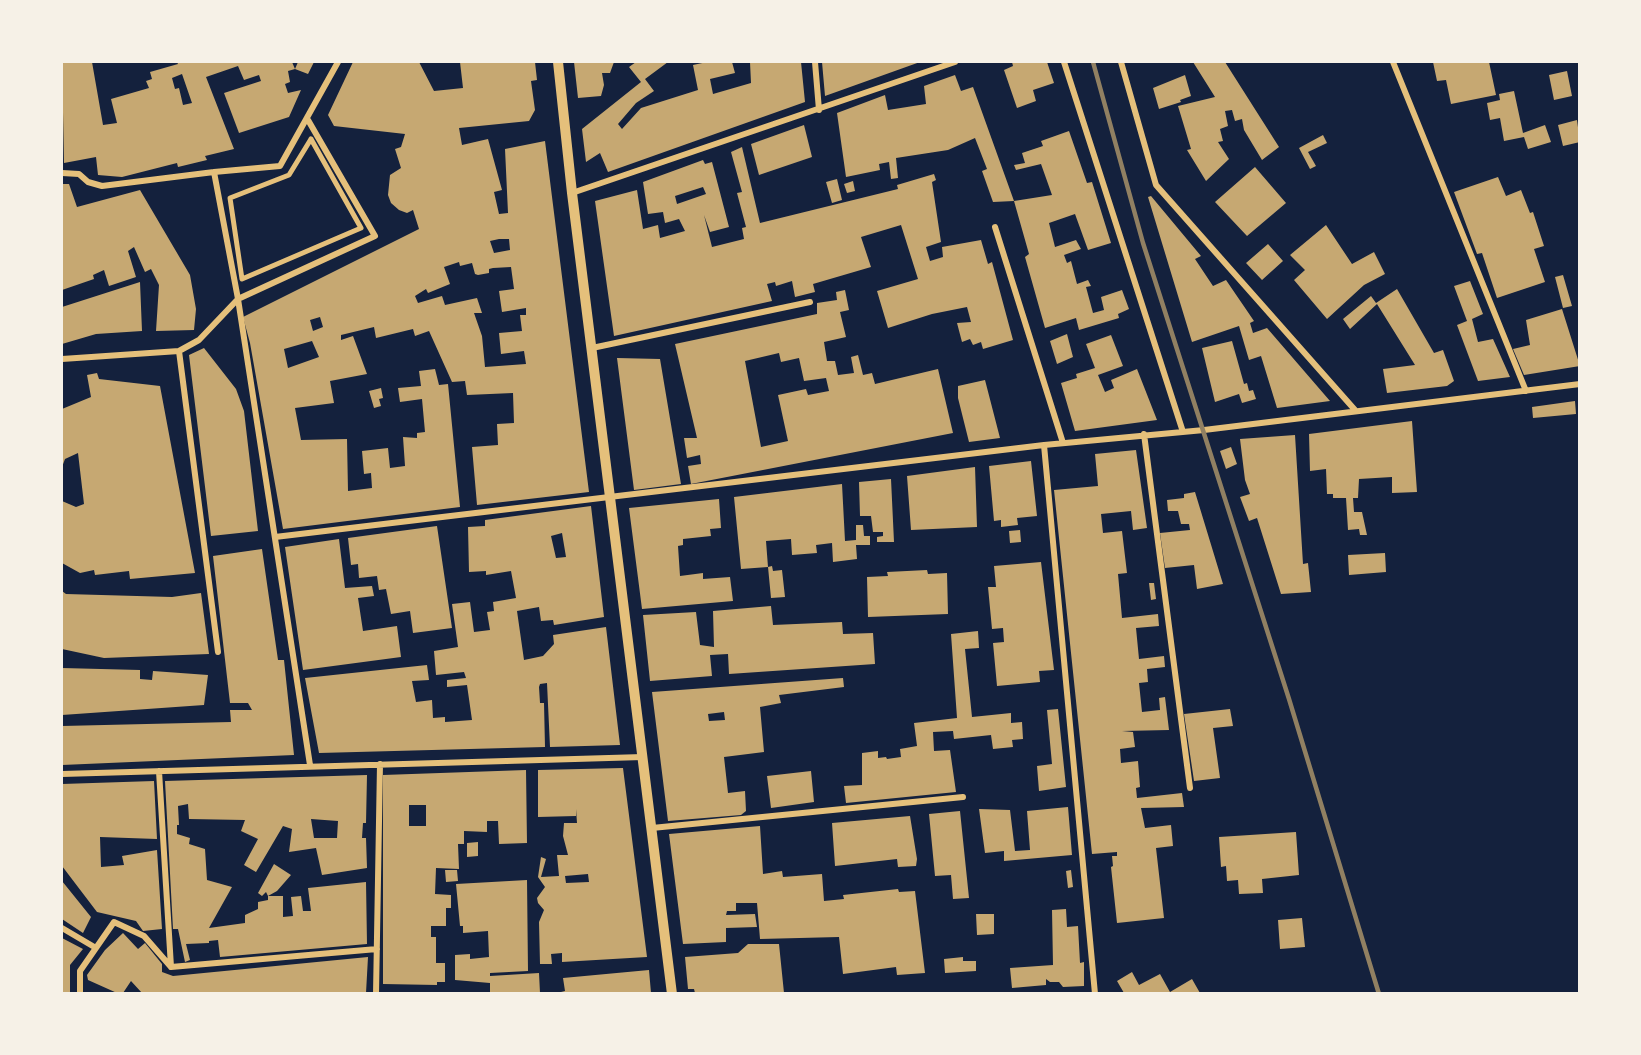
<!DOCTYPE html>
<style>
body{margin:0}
#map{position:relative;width:1641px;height:1055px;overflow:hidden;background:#14213d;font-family:"Noto Sans",sans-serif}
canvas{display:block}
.frame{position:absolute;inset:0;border:63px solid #f6f1e7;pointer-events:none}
</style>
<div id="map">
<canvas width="1641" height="1055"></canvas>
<div class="frame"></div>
</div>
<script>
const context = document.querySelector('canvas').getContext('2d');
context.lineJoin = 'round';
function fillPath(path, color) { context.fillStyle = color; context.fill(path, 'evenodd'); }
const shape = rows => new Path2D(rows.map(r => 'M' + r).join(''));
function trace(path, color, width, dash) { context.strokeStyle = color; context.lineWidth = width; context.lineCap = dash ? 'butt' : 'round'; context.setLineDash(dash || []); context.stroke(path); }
fillPath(shape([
 [62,62,92,62,103,125,117,123,111,99,149,88,146,81,152,79,150,72,178,64,177,62,292,62,295,69,288,71,290,82,285,84,288,93,301,90,289,117,239,133,224,93,261,81,259,75,244,80,238,66,206,77,234,149,205,156,207,160,178,167,177,163,122,177,98,175,96,157,64,163],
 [182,74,192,103,183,105,179,88,175,89,172,78],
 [298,62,314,62,308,74,295,69],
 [353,62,419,62,434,91,463,88,460,62,535,62,537,80,531,81,535,110,529,121,459,128,462,145,488,139,502,190,494,192,499,214,508,213,505,149,545,141,589,492,477,505,472,447,498,445,497,424,514,423,513,393,467,395,465,381,452,382,429,331,415,336,413,329,376,338,374,327,341,335,341,340,353,336,367,374,330,381,334,403,295,408,301,440,347,439,348,491,372,488,371,473,364,474,362,451,388,448,390,468,405,466,403,437,417,438,417,433,425,432,422,399,400,402,398,388,421,386,419,371,435,369,439,385,448,384,460,507,283,529,250,343,243,317,419,229,413,210,407,213,399,210,391,203,388,195,390,175,401,168,395,149,401,147,405,134,334,126,328,115],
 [499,239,509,239,510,250,494,253,490,241],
 [459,262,460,266,472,263,475,274,478,275,489,273,489,269,493,268,511,267,514,289,499,291,502,312,526,308,526,315,520,315,522,331,499,333,501,354,524,351,526,364,485,367,482,336,474,313,482,313,477,298,445,305,442,296,418,303,415,296,426,289,428,293,450,284,444,267],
 [320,317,323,327,313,331,310,320],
 [312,341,319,357,288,368,284,349],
 [574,62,614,62,610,73,602,73,604,85,601,96,578,98],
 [636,62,668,62,645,79,654,91,636,103,618,124,622,129,641,108,698,90,693,65,707,62,732,62,735,73,710,79,713,94,751,83,750,62,801,62,805,102,608,172,600,153,586,162,582,129,641,82,629,67],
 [822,62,920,62,825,96],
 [1012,62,1047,62,1054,83,1033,90,1036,101,1017,108,1004,70,1013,66],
 [1193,62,1225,62,1279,147,1262,160,1244,130,1242,119,1235,121,1232,110,1225,111,1228,126,1220,129,1223,141,1218,142,1229,159,1206,181,1187,150,1191,149,1178,106,1215,97],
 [1433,62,1489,62,1496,95,1451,104,1446,80,1437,81],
 [1567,71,1572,96,1554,100,1549,75],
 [955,75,961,91,973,87,1014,201,1052,195,1041,164,1016,170,1014,165,1025,163,1022,153,1043,146,1041,141,1069,131,1087,183,1092,182,1111,243,1088,250,1075,214,1049,223,1055,247,1076,240,1081,249,1064,255,1067,263,1071,261,1077,284,1088,280,1091,286,1086,287,1093,313,1104,310,1101,297,1122,290,1129,309,1118,314,1119,318,1079,330,1076,318,1045,328,1025,257,1029,254,1014,201,993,202,982,171,987,169,975,138,948,150,896,158,898,178,891,179,889,162,879,164,880,170,846,177,837,113,885,95,888,110,926,104,924,86],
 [1185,75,1191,96,1180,100,1181,102,1159,109,1153,88],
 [1514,91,1523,133,1545,125,1551,142,1528,149,1524,137,1504,141,1500,118,1490,120,1487,103,1500,100,1499,94],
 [1577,120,1580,142,1563,146,1558,125],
 [804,125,812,157,759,175,751,144],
 [1323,135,1327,143,1308,152,1316,166,1310,169,1299,148],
 [742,147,760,223,898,189,897,185,934,174,936,180,932,182,941,242,926,247,930,261,943,257,942,247,981,240,988,264,992,262,1013,340,983,349,981,342,973,345,970,339,962,342,957,323,971,322,967,307,932,314,888,328,877,291,918,279,901,225,861,237,871,267,813,284,815,292,795,297,792,281,776,286,775,282,767,284,772,301,614,336,595,201,637,190,643,229,658,225,660,238,685,231,679,219,665,223,663,212,648,214,643,182,703,160,705,164,712,162,729,227,710,232,704,215,712,247,744,239,742,228,746,227,737,193,742,192,731,152],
 [703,187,706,194,677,204,675,196],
 [1255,167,1286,203,1247,236,1215,202],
 [1498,177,1506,196,1521,190,1530,213,1533,212,1544,246,1534,249,1545,282,1497,298,1482,253,1477,254,1454,192],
 [837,179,842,200,832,203,826,182],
 [853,181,855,191,847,193,844,184],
 [62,184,69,184,77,207,140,190,190,275,196,309,194,330,156,331,159,285,151,269,145,272,134,247,128,251,136,277,109,286,104,270,93,275,94,279,62,290],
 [1151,196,1201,256,1195,259,1213,286,1226,280,1254,321,1250,323,1253,333,1267,328,1330,401,1277,408,1261,356,1249,360,1239,326,1192,342,1148,197],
 [1326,225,1352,264,1374,252,1385,274,1364,285,1327,319,1294,280,1305,270,1290,255],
 [1268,244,1283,261,1262,280,1246,263],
 [1563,275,1572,306,1563,308,1555,277],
 [1470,281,1483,314,1472,319,1478,342,1493,339,1510,377,1478,381,1457,325,1467,321,1454,286],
 [140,282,142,331,96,334,62,344,62,307],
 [1397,289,1434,353,1443,350,1454,381,1447,386,1387,393,1383,369,1415,365,1377,304,1350,329,1343,319,1371,296,1376,303],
 [845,290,849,310,840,312,846,337,824,342,827,361,835,361,838,375,854,373,851,357,858,355,863,375,872,373,875,384,938,369,953,433,691,484,688,466,701,464,700,455,687,458,684,438,697,438,675,344,817,314,817,303,837,300,836,292],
 [779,353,781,362,799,358,804,381,826,378,829,391,808,395,806,389,778,395,788,441,761,447,745,361],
 [1562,309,1580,366,1524,375,1513,349,1530,345,1526,320],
 [1067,334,1073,357,1057,364,1050,341],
 [1111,335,1123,366,1098,375,1105,392,1114,388,1111,380,1137,369,1157,420,1075,431,1061,383,1077,378,1076,374,1095,368,1086,344],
 [1232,341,1244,384,1247,383,1249,391,1253,390,1256,399,1242,403,1239,394,1215,402,1202,348],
 [204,348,236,389,244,411,258,531,211,536,189,355],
 [617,358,660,359,681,484,634,490],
 [97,373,99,379,160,386,195,573,130,579,129,571,95,575,94,570,80,573,62,563,62,501,76,507,84,504,78,453,65,459,62,467,62,409,91,397,87,375],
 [985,380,1000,438,969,442,958,398,958,386],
 [381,388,383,398,379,399,381,406,374,408,369,391],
 [1575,401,1576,414,1533,418,1532,407],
 [1412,421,1417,492,1392,493,1392,477,1359,479,1358,498,1353,498,1354,512,1362,512,1367,535,1360,535,1359,529,1348,530,1346,498,1333,498,1333,494,1327,494,1326,469,1310,471,1309,434],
 [1295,435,1303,564,1308,563,1311,592,1281,594,1257,518,1249,521,1240,497,1250,494,1245,480,1240,439],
 [1231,447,1237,464,1226,469,1220,451],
 [1136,450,1147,528,1133,530,1131,511,1101,514,1103,533,1122,531,1127,573,1118,574,1122,618,1158,614,1159,626,1136,628,1139,659,1164,656,1165,667,1147,669,1148,682,1139,683,1142,712,1160,710,1159,698,1165,697,1169,730,1122,731,1133,732,1135,747,1120,749,1121,763,1138,761,1140,787,1136,788,1137,798,1182,793,1184,807,1141,808,1145,828,1171,825,1173,846,1156,848,1164,918,1117,923,1111,867,1113,866,1112,856,1117,856,1117,852,1092,854,1054,490,1098,486,1095,454],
 [1031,461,1037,516,1017,518,1018,525,1001,527,1001,520,994,521,989,466],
 [975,467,977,527,911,530,907,476],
 [891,479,894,542,877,542,877,537,883,536,883,532,873,532,871,516,860,516,859,482],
 [842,484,845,541,856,540,856,525,863,525,864,536,870,536,870,545,856,545,857,559,833,562,832,543,816,545,817,553,792,555,791,539,766,541,768,567,772,566,773,571,782,570,785,597,771,598,768,567,741,569,734,497],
 [1195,492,1223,584,1197,589,1194,565,1165,568,1160,533,1190,530,1189,524,1181,524,1178,511,1168,511,1167,500,1184,498,1184,494],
 [719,499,721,528,710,529,711,536,683,539,683,545,678,546,680,576,703,573,703,579,730,577,733,601,642,609,629,508],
 [591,506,604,617,554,625,553,620,541,621,539,607,517,611,524,660,543,656,554,644,553,635,606,627,620,745,550,747,547,683,540,684,539,687,540,703,544,703,545,747,319,753,305,678,427,665,429,680,412,681,416,702,432,700,433,718,445,717,445,722,472,720,467,685,447,687,447,680,466,678,464,672,436,675,434,651,458,647,452,604,470,602,474,632,490,630,487,612,494,611,493,602,516,598,511,571,486,575,486,571,469,572,468,527,485,526,485,520],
 [562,533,566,557,556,558,551,536],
 [437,526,452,628,413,633,410,611,391,614,386,589,379,590,377,576,359,578,358,564,351,565,348,538],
 [1020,530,1021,542,1010,543,1009,531],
 [339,539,345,588,372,586,374,596,358,598,363,631,397,626,401,657,303,670,285,547],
 [262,549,278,660,284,660,294,755,62,765,62,726,231,722,230,710,252,710,248,703,230,703,213,556],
 [1385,553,1386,572,1349,575,1348,555],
 [1041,562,1054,670,1039,671,1040,682,997,686,993,643,1004,642,1003,628,992,629,988,587,996,587,994,566],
 [927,570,928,574,947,573,948,614,868,617,867,577,888,576,887,572],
 [1149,583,1154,583,1156,599,1151,600],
 [62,591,66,594,172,597,201,593,209,654,104,658,62,649],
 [771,606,773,625,842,622,843,634,873,633,875,664,729,674,728,654,710,655,712,676,650,681,643,615,696,612,700,645,714,647,713,611],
 [978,631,979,648,965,649,972,717,1011,713,1011,723,1022,722,1023,739,1012,740,1013,747,993,749,991,735,954,739,953,731,933,732,934,751,950,750,956,792,846,803,844,786,862,785,862,753,878,751,878,758,886,757,887,759,901,757,900,749,917,746,914,723,957,718,951,634],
 [62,668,140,670,140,679,152,680,153,671,208,675,204,705,62,715],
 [843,678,844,687,779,695,781,703,760,707,764,752,724,757,728,793,745,791,746,811,741,815,668,821,652,692],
 [724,712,725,720,709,721,708,714],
 [1058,709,1066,787,1039,791,1037,766,1052,764,1047,710],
 [1230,709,1233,726,1213,728,1220,778,1194,781,1184,714],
 [623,768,647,957,562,962,562,953,551,954,552,964,540,964,539,922,544,910,538,903,537,898,545,887,538,877,541,857,546,859,541,877,559,876,557,855,568,855,563,836,564,823,577,823,576,809,576,816,538,817,538,770],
 [588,874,589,882,566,883,565,876],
 [526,770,527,843,499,844,498,821,487,821,487,832,464,831,464,844,458,844,459,869,436,868,435,894,451,895,451,908,446,908,446,926,431,926,431,937,436,937,436,963,445,963,445,982,437,982,437,985,383,984,383,775],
 [409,805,426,805,426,826,409,826],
 [811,771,814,802,771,808,767,776],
 [367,775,366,823,363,823,362,838,366,838,367,868,322,875,316,848,289,852,292,829,283,826,256,872,244,865,258,839,241,831,245,820,189,819,188,804,178,806,179,825,177,825,177,834,190,838,189,844,205,849,207,880,232,887,209,928,245,923,245,915,258,909,258,902,268,900,268,896,283,896,283,917,293,916,291,897,301,896,303,911,311,911,308,888,366,882,367,944,220,957,218,940,209,941,209,943,186,944,190,960,185,962,178,929,173,929,165,781],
 [311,819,338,821,337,838,314,838],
 [154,781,157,839,100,837,101,867,124,865,122,856,157,850,162,929,143,931,136,921,97,912,62,866,62,784],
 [1068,807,1072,855,1004,861,1004,851,985,853,979,809,1010,810,1015,851,1030,850,1027,811],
 [960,811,969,898,953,899,951,875,935,876,929,814],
 [910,816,917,859,916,866,898,867,897,859,835,866,832,823],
 [760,826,763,874,782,871,783,877,822,874,824,901,844,899,843,895,898,889,899,892,915,891,925,973,897,975,896,967,843,974,839,937,760,939,757,903,736,903,736,911,727,911,726,915,755,914,757,927,726,928,726,942,683,944,669,834],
 [1296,832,1299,875,1262,879,1263,893,1239,894,1238,880,1227,881,1226,866,1221,867,1219,837],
 [478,842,478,856,467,857,467,843],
 [274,864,291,875,277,891,268,896,266,892,262,896,258,893],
 [445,870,457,870,458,881,446,882],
 [1071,870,1073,887,1068,888,1066,871],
 [527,880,528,971,490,973,490,976,539,973,540,993,490,993,490,983,455,980,455,955,470,954,470,959,489,957,488,931,463,933,463,926,460,926,456,884],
 [62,881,91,917,83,933,62,919],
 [1066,909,1067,927,1078,926,1080,963,1084,962,1084,986,1063,987,1059,982,1050,982,1046,979,1046,985,1012,988,1010,968,1053,965,1052,910],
 [976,914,994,914,994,934,977,935],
 [1302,918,1305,947,1280,949,1278,920],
 [123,933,138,949,145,943,162,964,162,972,173,976,368,957,366,993,142,993,131,981,123,993,117,993,88,980,87,975,105,950],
 [62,938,83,949,70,965,70,993,62,993],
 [748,944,779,944,784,993,695,993,694,989,688,989,685,957,738,953],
 [963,957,963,961,976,961,976,971,945,973,944,959],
 [649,970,651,993,557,993,565,991,563,978],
 [1132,972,1139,985,1160,974,1170,992,1192,979,1200,993,1124,993,1117,981]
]), '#c6a872');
trace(shape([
 [311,139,361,228,242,279,230,198,289,175,311,139]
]), '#e5c07b', 5);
trace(shape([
 [815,62,819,110],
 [1064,62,1183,432],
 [1121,62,1156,185,1355,410],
 [1393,62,1526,391],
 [308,120,375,236,238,299,214,172,280,166,338,62],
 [62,173,79,174,88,182,102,186,214,172],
 [572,193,955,62],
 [995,227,1063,443],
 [238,299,310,765],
 [592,348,810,302],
 [179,351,199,340,238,299],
 [62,359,179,351,218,652],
 [1144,434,1190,788],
 [1044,445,1095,994],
 [275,537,1044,445,1204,430,1580,384],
 [159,771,171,967],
 [62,774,643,757],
 [652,828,963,797],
 [62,928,96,948],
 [80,994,80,971,114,922,144,936,171,967,377,949],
 [376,994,380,764]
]), '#e5c07b', 6);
trace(shape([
 [558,62,572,193,672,994]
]), '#e5c07b', 10);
trace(shape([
 [1093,62,1143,243,1289,699,1379,994]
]), '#918062', 4.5);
</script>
